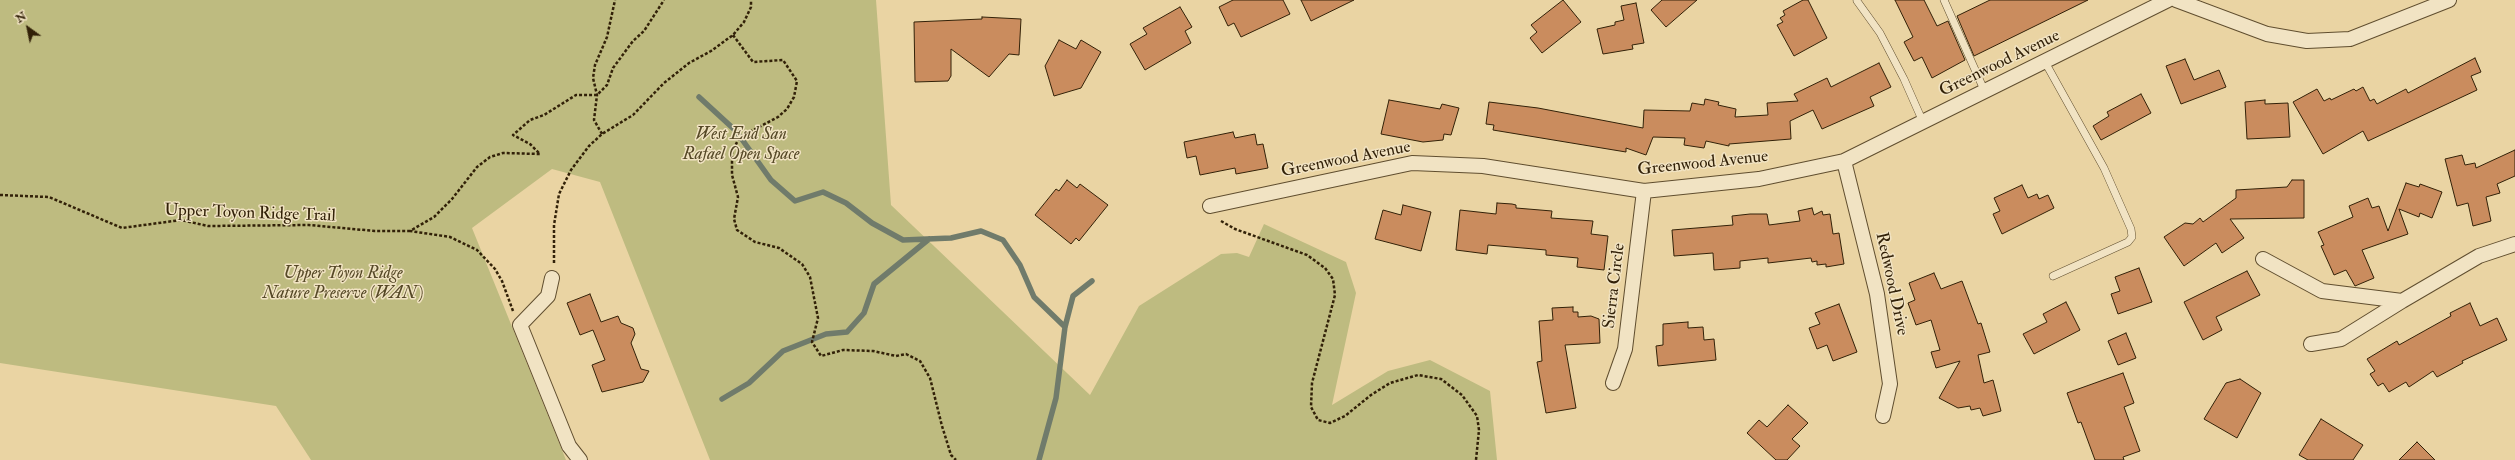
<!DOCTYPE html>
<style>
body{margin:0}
#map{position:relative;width:2515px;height:460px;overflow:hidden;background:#ead4a3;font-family:"IM FELL Double Pica",serif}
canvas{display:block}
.north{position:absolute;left:8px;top:8px;width:40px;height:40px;-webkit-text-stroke:3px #f1e3c3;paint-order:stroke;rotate:327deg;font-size:11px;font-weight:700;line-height:16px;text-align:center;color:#322108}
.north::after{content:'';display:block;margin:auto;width:14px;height:18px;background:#322108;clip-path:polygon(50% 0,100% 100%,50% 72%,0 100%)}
</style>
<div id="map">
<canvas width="2515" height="460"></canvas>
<div class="north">N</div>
</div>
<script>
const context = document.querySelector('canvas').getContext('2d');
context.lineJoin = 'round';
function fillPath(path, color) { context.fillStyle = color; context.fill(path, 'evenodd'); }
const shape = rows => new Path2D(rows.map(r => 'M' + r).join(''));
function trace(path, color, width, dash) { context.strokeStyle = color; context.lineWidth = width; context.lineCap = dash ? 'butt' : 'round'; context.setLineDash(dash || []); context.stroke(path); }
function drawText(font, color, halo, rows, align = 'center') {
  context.font = font + ' "IM FELL Double Pica",serif'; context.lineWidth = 3; context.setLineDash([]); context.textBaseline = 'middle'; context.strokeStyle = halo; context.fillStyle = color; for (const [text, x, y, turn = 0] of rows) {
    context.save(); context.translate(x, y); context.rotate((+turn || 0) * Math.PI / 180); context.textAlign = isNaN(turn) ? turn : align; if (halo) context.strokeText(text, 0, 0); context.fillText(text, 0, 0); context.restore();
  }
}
fillPath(shape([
 [0,0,876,0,891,205,1090,395,1139,306,1221,254,1237,253,1249,257,1264,224,1346,262,1356,293,1332,405,1388,371,1430,360,1490,391,1497,460,710,460,600,182,552,169,472,228,566,460,311,460,276,406,0,363]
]), '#bebb80');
trace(shape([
 [699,97,736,131,771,180,795,201,823,192,846,203,872,223,903,240,951,238,981,231,1003,240,1020,265,1034,297,1065,327],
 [722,399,749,383,783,351,826,334,847,332,864,313,874,284,929,239],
 [1039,460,1056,398,1065,327,1073,296,1092,281]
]), '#707b6b', 5.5);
const building = shape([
 [1233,0,1283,0,1290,14,1241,37,1234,23,1228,26,1219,7,1233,0],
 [1301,0,1354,0,1311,21,1301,0],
 [1563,0,1581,22,1542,53,1530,38,1537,32,1531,25,1563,0],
 [1662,0,1697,0,1666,27,1651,10,1662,0],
 [1803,0,1808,0,1827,38,1794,56,1777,25,1783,22,1780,18,1785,15,1783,11,1803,0],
 [1895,0,1924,0,1937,26,1948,21,1965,60,1932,78,1922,57,1914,61,1904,42,1913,37,1895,0],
 [1990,0,2088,0,1974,56,1957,16,1990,0],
 [1636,3,1644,43,1632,45,1633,49,1603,54,1597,29,1615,25,1615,22,1624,20,1621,6,1636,3],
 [1180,7,1192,27,1185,31,1191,43,1145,70,1130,44,1147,34,1143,28,1180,7],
 [982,17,1021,19,1019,55,1009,54,989,77,951,49,951,76,948,81,915,82,914,22,982,19,982,17],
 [1059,40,1076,49,1081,40,1101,52,1081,88,1054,96,1045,66,1059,40],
 [2475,58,2481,72,2471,76,2477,90,2368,141,2363,131,2323,154,2293,102,2317,89,2324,101,2330,98,2331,100,2354,89,2356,91,2363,87,2370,101,2374,99,2377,104,2406,89,2408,93,2475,58],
 [2185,59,2194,80,2219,70,2226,87,2181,104,2166,66,2185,59],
 [1879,63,1891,87,1870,97,1874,106,1822,129,1813,110,1790,121,1791,139,1729,144,1729,146,1706,141,1704,148,1684,145,1685,138,1653,137,1646,155,1626,148,1626,152,1493,130,1494,125,1486,124,1489,102,1538,108,1643,128,1644,110,1690,111,1692,103,1704,105,1705,99,1719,102,1718,105,1736,109,1735,117,1768,115,1767,103,1798,101,1794,94,1827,78,1831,87,1879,63],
 [2141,94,2151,113,2101,140,2093,126,2109,116,2107,112,2141,94],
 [1389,100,1440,109,1442,104,1459,108,1451,135,1444,134,1443,140,1423,142,1381,134,1389,100],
 [2265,100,2265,104,2288,103,2290,137,2247,139,2245,102,2265,100],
 [1233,132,1235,138,1255,134,1257,145,1263,144,1268,168,1236,174,1235,168,1200,175,1196,156,1187,158,1184,142,1233,132],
 [2515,150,2515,176,2497,184,2500,193,2486,197,2491,221,2473,226,2468,203,2457,206,2445,159,2462,155,2465,165,2475,163,2476,168,2515,150],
 [1067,180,1077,188,1080,184,1108,205,1079,241,1076,238,1071,244,1035,215,1056,189,1059,191,1067,180],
 [2292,180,2304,180,2304,218,2230,219,2244,238,2222,253,2216,243,2184,266,2164,237,2185,223,2193,224,2200,218,2203,222,2236,198,2236,190,2287,187,2292,180],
 [2406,183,2419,187,2420,184,2442,192,2432,218,2420,213,2419,217,2399,209,2408,234,2362,250,2374,278,2355,286,2346,270,2334,275,2321,246,2324,245,2318,232,2353,217,2349,206,2368,198,2372,208,2379,206,2388,231,2406,183],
 [2022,185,2028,198,2037,194,2039,199,2048,195,2054,208,2002,234,1993,214,2000,211,1994,198,2022,185],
 [1497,203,1512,204,1516,205,1516,208,1552,211,1551,218,1593,221,1591,234,1608,236,1604,270,1577,267,1578,258,1546,255,1546,250,1488,245,1487,254,1456,250,1460,210,1496,214,1497,203],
 [1403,205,1431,212,1421,251,1375,239,1383,210,1401,215,1403,205],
 [1812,208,1814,215,1822,211,1823,215,1830,214,1833,234,1839,233,1844,264,1826,267,1826,264,1817,265,1817,261,1812,262,1811,258,1768,263,1768,258,1740,261,1740,268,1714,270,1713,253,1674,256,1672,230,1733,225,1732,216,1750,214,1767,214,1769,225,1800,221,1798,211,1812,208],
 [2139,268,2152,302,2118,314,2111,294,2120,291,2115,277,2139,268],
 [2247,271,2260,295,2216,317,2222,330,2203,340,2184,302,2247,271],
 [1934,273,1941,289,1962,281,1978,324,1981,323,1990,352,1978,355,1984,383,1993,380,2001,411,1983,416,1980,408,1971,410,1970,406,1958,408,1939,398,1960,361,1936,368,1931,352,1940,350,1931,320,1916,325,1908,303,1915,300,1909,283,1934,273],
 [590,294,601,322,618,316,621,323,633,328,635,334,631,343,641,369,649,371,643,382,602,392,592,365,605,360,593,330,580,335,567,303,590,294],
 [2066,302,2080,330,2034,354,2023,334,2047,322,2043,314,2066,302],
 [2470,303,2480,326,2497,318,2507,340,2462,361,2463,363,2437,377,2433,371,2409,387,2406,382,2389,392,2383,383,2378,386,2370,374,2375,371,2367,359,2397,341,2399,345,2451,316,2450,313,2470,303],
 [1839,304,1857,352,1833,361,1827,345,1817,349,1809,328,1820,324,1815,313,1839,304],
 [1573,307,1573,312,1578,312,1578,317,1591,316,1599,319,1600,343,1565,345,1576,408,1546,413,1537,362,1542,361,1539,321,1553,320,1552,308,1573,307],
 [1688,322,1688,328,1703,327,1704,340,1714,339,1716,360,1658,366,1656,346,1663,345,1663,324,1688,322],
 [2126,333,2136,358,2118,365,2108,341,2126,333],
 [2123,373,2134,403,2124,407,2140,451,2123,457,2124,460,2095,460,2081,422,2078,423,2067,393,2123,373],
 [2240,379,2261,393,2237,438,2204,419,2226,383,2240,379],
 [1788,405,1808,423,1792,439,1800,446,1787,460,1776,460,1747,433,1759,420,1767,427,1788,405],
 [2321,419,2363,445,2353,460,2308,460,2299,455,2321,419],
 [2417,442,2435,460,2399,460,2417,442]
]);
fillPath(building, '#ca8c5e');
trace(building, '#322108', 1);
const lane = shape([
 [1944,0,1985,92],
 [1857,1,1880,33,1904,79,1923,122],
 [2045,62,2104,168,2131,229,2132,237,2128,242,2053,276]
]);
const street = shape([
 [2176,0,2267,34,2307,41,2350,39,2449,0],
 [1844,161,1877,294,1890,384,1883,416],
 [1210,206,1412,163,1483,166,1644,191,1759,179,1844,161,2168,0],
 [2263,259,2322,291,2402,301,2479,256,2515,244],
 [552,278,548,296,520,325,569,446,580,460],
 [2311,344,2341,339,2402,301],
 [1613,383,1625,349,1644,191]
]);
trace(lane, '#604e2f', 8);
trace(street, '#604e2f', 16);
trace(shape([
 [733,35,753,62,783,60,797,81,794,97,787,109,778,117,740,137,732,151,732,175,738,197,734,219,737,230,755,242,779,248,802,264,810,277,818,318,812,342,821,356,843,350,873,351,896,356,906,354,920,361,930,378,942,426,951,455,956,460],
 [602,134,594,120,597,95,593,78,595,65,607,37,615,0],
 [0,195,49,197,122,228,181,220,208,226,309,225,375,231,410,231],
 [1221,221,1235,229,1307,255,1325,268,1333,279,1335,295,1312,383,1311,407,1318,420,1330,423,1345,416,1371,395,1390,383,1418,375,1441,379,1462,395,1477,416,1479,430,1476,460],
 [554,263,554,225,559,194,571,170,589,146,602,134,633,115,664,83,689,63,711,51,733,35,744,22,751,7,751,0],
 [513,311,502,281,495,269,477,250,450,237,410,231,434,217,452,199,477,167,490,157,503,153,540,154,530,144,513,135,530,120,544,115,576,95,597,95,607,85,613,68,633,41,644,31,664,0]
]), '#322108', 2.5, [3, 2]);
trace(lane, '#f1e3c3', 7);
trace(street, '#f1e3c3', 14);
drawText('17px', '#322108', '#f1e3c3', [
 ["Greenwood Avenue",2000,64,-26],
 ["Greenwood Avenue",1346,160,-11],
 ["Greenwood Avenue",1703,164,-6],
 ["Upper Toyon Ridge Trail",250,214,2],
 ["Redwood Drive",1891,284,78],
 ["Sierra Circle",1615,286,-83]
]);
drawText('italic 17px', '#554826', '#f1e3c3', [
 ["West End San",741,135],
 ["Rafael Open Space",741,155],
 ["Upper Toyon Ridge",343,274],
 ["Nature Preserve (WAN)",343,294]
]);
</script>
